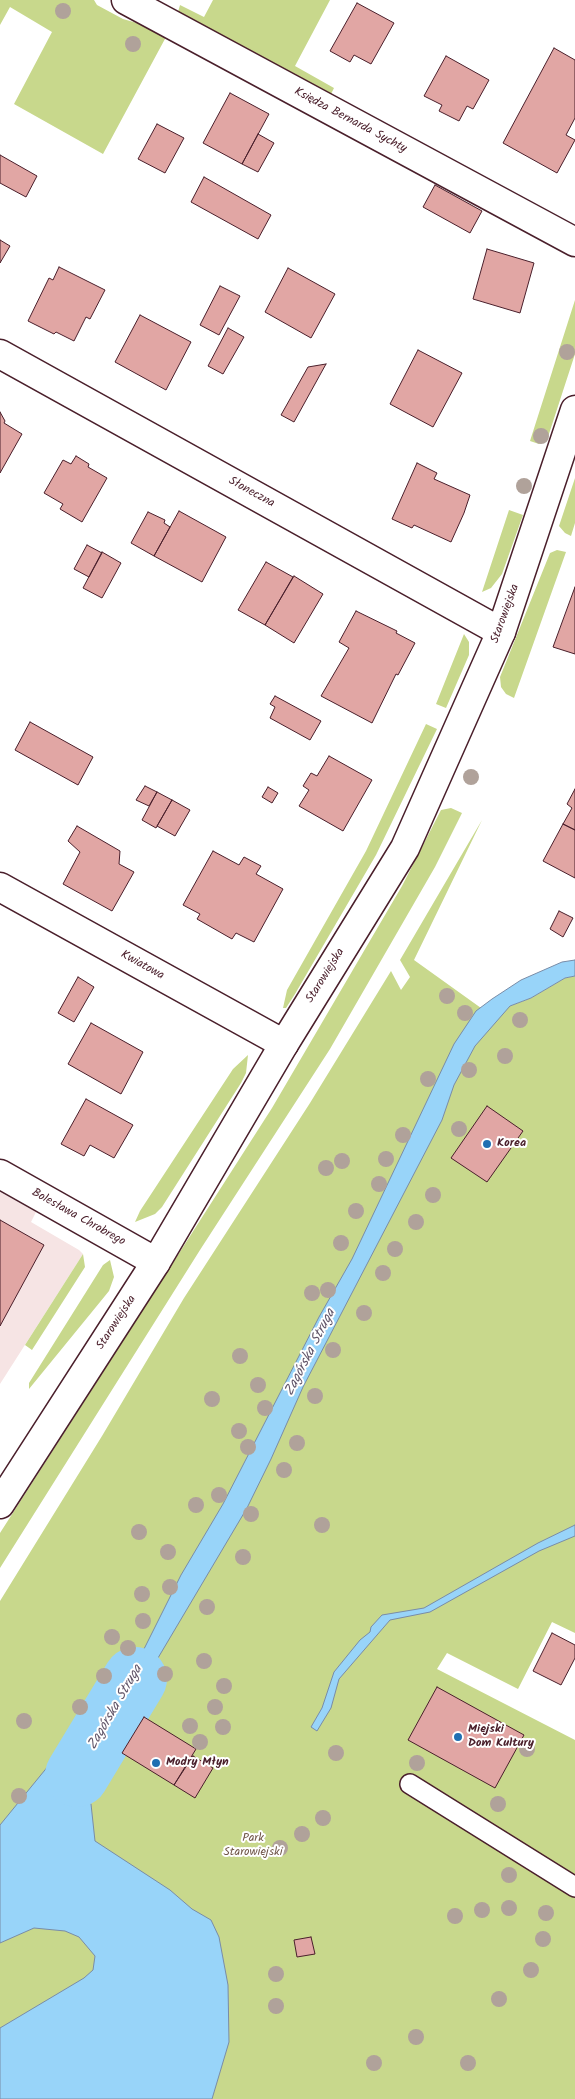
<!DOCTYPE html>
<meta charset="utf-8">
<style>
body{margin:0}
canvas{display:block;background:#fff}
</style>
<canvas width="575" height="2099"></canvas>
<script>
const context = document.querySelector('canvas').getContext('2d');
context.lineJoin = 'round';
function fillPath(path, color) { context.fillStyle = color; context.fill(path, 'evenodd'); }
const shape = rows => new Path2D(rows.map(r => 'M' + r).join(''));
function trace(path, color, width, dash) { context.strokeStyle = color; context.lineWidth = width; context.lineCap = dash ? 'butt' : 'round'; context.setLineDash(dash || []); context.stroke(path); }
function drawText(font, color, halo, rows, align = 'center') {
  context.font = font + ' Kalam,sans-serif'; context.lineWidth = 4; context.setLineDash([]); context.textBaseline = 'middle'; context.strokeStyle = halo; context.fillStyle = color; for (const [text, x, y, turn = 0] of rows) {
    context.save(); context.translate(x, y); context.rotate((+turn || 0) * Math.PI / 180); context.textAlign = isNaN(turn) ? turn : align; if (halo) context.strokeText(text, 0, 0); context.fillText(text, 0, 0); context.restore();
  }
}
fillPath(shape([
 [0,1192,36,1212,31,1222,79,1250,83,1254,0,1384]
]), '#f6e4e4');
fillPath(shape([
 [0,0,94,0,97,5,123,19,144,25,166,37,103,154,14,104,52,32,10,7,0,25],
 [213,0,330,0,295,66,334,88,331,94,178,12,180,5,204,17],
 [575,300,575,354,547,440,539,444,530,441],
 [575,478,575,523,571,536,565,533,559,526],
 [509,510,523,515,502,574,491,588,482,592],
 [557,550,566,552,514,698,506,694,501,687,500,677,550,553],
 [464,634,469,642,469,655,446,708,436,704],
 [426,724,437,729,376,855,295,994,286,1008,283,1008,287,990,366,851],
 [451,808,462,813,435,867,330,1049,200,1250,0,1568,0,1533,272,1108,402,886,441,810],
 [482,820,414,960,481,1008,477,1011,510,1006,531,998,565,978,575,976,575,1633,552,1622,518,1689,447,1653,437,1669,575,1740,575,2099,0,2099,0,1601,102,1436,184,1298,310,1103,391,971,401,990,410,977,400,960],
 [248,1055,246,1073,241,1083,162,1207,155,1214,135,1222,140,1211,233,1069],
 [83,1254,85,1267,32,1350,25,1345],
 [110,1260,114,1277,109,1291,29,1389,29,1383,103,1265]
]), '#c8d88c');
const water = shape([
 [575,960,575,976,565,978,531,998,510,1006,475,1046,454,1085,442,1120,303,1387,271,1459,247,1508,136,1695,133,1708,101,1762,94,1758,102,1742,92,1756,72,1745,104,1697,118,1689,126,1680,145,1647,181,1575,223,1504,319,1317,352,1259,454,1044,476,1011,492,999,521,980,562,962,575,960],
 [575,1525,575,1536,539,1551,430,1612,390,1620,339,1679,331,1708,317,1731,311,1727,322,1708,334,1672,360,1640,370,1632,371,1627,382,1615,424,1608,538,1543,575,1525],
 [68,1756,76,1761,71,1770,74,1770,78,1763,87,1768,79,1782,89,1787,85,1797,91,1804,95,1841,170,1890,192,1909,211,1920,219,1937,228,1985,229,2042,212,2099,0,2099,0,2028,84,1978,93,1970,95,1956,79,1937,65,1931,34,1928,0,1943,0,1825,49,1765,58,1771,68,1756]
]);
fillPath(water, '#98d4f9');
trace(water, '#798ca7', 1);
trace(shape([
 [77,1775,135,1679]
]), '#98d4f9', 64);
const building = shape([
 [357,3,394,23,371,64,354,55,350,62,330,51,357,3],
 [554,48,575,60,575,118,566,135,575,140,557,173,503,143,554,48],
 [446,56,489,80,473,109,467,106,459,121,439,111,442,105,424,96,446,56],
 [230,93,269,114,242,164,203,143,230,93],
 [157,124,184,138,165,173,138,159,157,124],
 [258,134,274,143,258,172,242,164,258,134],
 [0,155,37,176,26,197,0,183,0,155],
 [204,177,271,215,258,239,191,202,204,177],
 [435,185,482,211,470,233,423,207,435,185],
 [0,240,10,246,0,263,0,240],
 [487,249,534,263,520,313,473,299,487,249],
 [59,267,105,290,90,319,86,317,74,341,56,332,54,334,28,321,49,278,53,280,59,267],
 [288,268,335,294,311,338,265,312,288,268],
 [220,286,240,296,219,335,200,325,220,286],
 [140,315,191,342,166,390,115,362,140,315],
 [228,328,244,337,223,374,208,366,228,328],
 [418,350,462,373,433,427,390,404,418,350],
 [326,364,294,422,281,415,308,367,326,364],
 [0,412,5,421,4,423,22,434,0,473,0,412],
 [76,456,89,464,88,467,107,478,82,522,60,509,63,504,44,493,63,460,71,464,76,456],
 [417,463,437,473,434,479,470,495,464,513,451,542,414,525,412,528,392,519,417,463],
 [179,511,226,537,202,582,154,556,179,511],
 [148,512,165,520,164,523,170,527,154,556,131,543,148,512],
 [87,545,102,553,89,577,74,569,87,545],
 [102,552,121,563,102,598,83,588,102,552],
 [266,562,293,577,265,625,238,610,266,562],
 [294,576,323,594,294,643,265,625,294,576],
 [575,587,575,654,553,647,575,587],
 [356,611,397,631,396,633,415,643,398,675,396,674,372,723,321,696,349,648,339,642,356,611],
 [275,696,321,721,310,740,270,718,275,707,270,704,275,696],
 [30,722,93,757,78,785,15,750,30,722],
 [329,756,372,780,343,831,299,806,309,790,303,786,311,773,317,776,329,756],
 [145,786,157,792,149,806,136,800,145,786],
 [268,787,278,793,272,803,262,797,268,787],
 [575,789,575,830,563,824,572,808,567,804,575,789],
 [157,792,172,800,156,828,142,820,157,792],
 [172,800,190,810,175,836,157,826,172,800],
 [563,824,575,830,575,878,543,861,563,824],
 [77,826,120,851,119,864,134,872,112,911,63,884,80,852,68,841,77,826],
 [213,851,239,865,244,857,261,866,256,874,283,889,254,942,236,933,232,939,197,919,200,914,183,905,213,851],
 [559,911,573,918,563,937,550,929,559,911],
 [78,977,94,987,74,1022,58,1013,78,977],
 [91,1023,143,1052,121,1094,68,1064,91,1023],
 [86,1099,133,1125,114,1158,90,1145,84,1156,61,1144,86,1099],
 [487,1106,523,1131,487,1182,451,1158,487,1106],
 [0,1220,44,1245,0,1326,0,1220],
 [552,1633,575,1645,575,1658,561,1685,533,1671,552,1633],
 [437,1687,524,1735,495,1788,408,1740,437,1687],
 [144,1717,196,1749,174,1785,122,1753,144,1717],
 [193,1756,213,1768,195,1798,174,1785,193,1756],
 [311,1937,315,1954,297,1957,294,1940,311,1937]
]);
fillPath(building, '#e1a6a4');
trace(building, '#4a1f2b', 1);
const service = shape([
 [410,1784,575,1887]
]);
const minor = shape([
 [126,0,575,242],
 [0,354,501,632],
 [0,887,284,1044],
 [0,1174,156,1262]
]);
const secondary = shape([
 [0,1504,156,1262,284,1044,405,848,501,632,575,410]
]);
trace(service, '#4a1f2b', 22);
trace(minor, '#4a1f2b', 31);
trace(secondary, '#4a1f2b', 31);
trace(service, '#fff', 19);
trace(minor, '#fff', 28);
trace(secondary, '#fff', 28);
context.fillStyle = '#b0a29a';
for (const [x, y] of [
 [63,11],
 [133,44],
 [567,352],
 [541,436],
 [524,486],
 [471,777],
 [447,996],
 [465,1013],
 [520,1020],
 [505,1056],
 [469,1070],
 [428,1079],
 [459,1129],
 [403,1135],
 [386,1159],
 [342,1161],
 [326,1168],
 [379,1184],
 [433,1195],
 [356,1211],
 [416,1222],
 [341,1243],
 [395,1249],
 [383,1273],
 [328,1290],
 [312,1293],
 [364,1313],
 [333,1350],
 [240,1356],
 [258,1385],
 [315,1396],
 [212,1399],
 [265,1408],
 [239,1431],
 [297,1443],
 [248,1447],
 [284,1470],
 [219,1495],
 [196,1505],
 [251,1514],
 [322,1525],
 [139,1532],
 [168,1552],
 [243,1557],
 [170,1587],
 [142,1594],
 [207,1607],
 [143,1621],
 [112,1637],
 [128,1648],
 [204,1661],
 [165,1674],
 [104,1676],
 [224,1686],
 [80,1707],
 [215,1707],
 [24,1721],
 [190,1726],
 [223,1727],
 [200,1742],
 [527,1749],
 [336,1753],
 [417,1763],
 [19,1796],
 [498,1804],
 [323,1818],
 [302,1834],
 [280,1848],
 [509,1875],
 [509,1908],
 [482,1910],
 [546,1913],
 [455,1916],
 [543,1939],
 [531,1970],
 [276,1974],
 [499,1999],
 [276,2006],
 [416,2037],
 [374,2063],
 [468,2063]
]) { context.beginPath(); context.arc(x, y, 8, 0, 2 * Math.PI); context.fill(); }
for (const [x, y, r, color] of [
 [487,1144,5,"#1f6fb2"],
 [458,1737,5,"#1f6fb2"],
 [156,1763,5,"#1f6fb2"]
]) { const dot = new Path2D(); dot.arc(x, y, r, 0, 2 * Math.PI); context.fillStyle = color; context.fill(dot); trace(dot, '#fff', 2); }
drawText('12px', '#4a1f2b', '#fff', [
 ["Księdza Bernarda Sychty",350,121,28],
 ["Słoneczna",251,493,29],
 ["Starowiejska",506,614,-70],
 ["Kwiatowa",142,966,29],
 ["Starowiejska",326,976,-58],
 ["Bolesława Chrobrego",78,1218,29],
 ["Starowiejska",117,1323,-57]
]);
drawText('bold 12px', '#4a1f2b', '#fff', [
 ["Korea",497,1144],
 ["Miejski",468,1730],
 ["Dom Kultury",468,1744],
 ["Modry Młyn",166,1763]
], 'left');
drawText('12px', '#705648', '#fff', [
 ["Park",253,1839],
 ["Starowiejski",253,1853]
]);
drawText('italic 14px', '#615569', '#fff', [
 ["Zagórska Struga",311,1353,-63],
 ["Zagórska Struga",116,1708,-60]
]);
</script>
